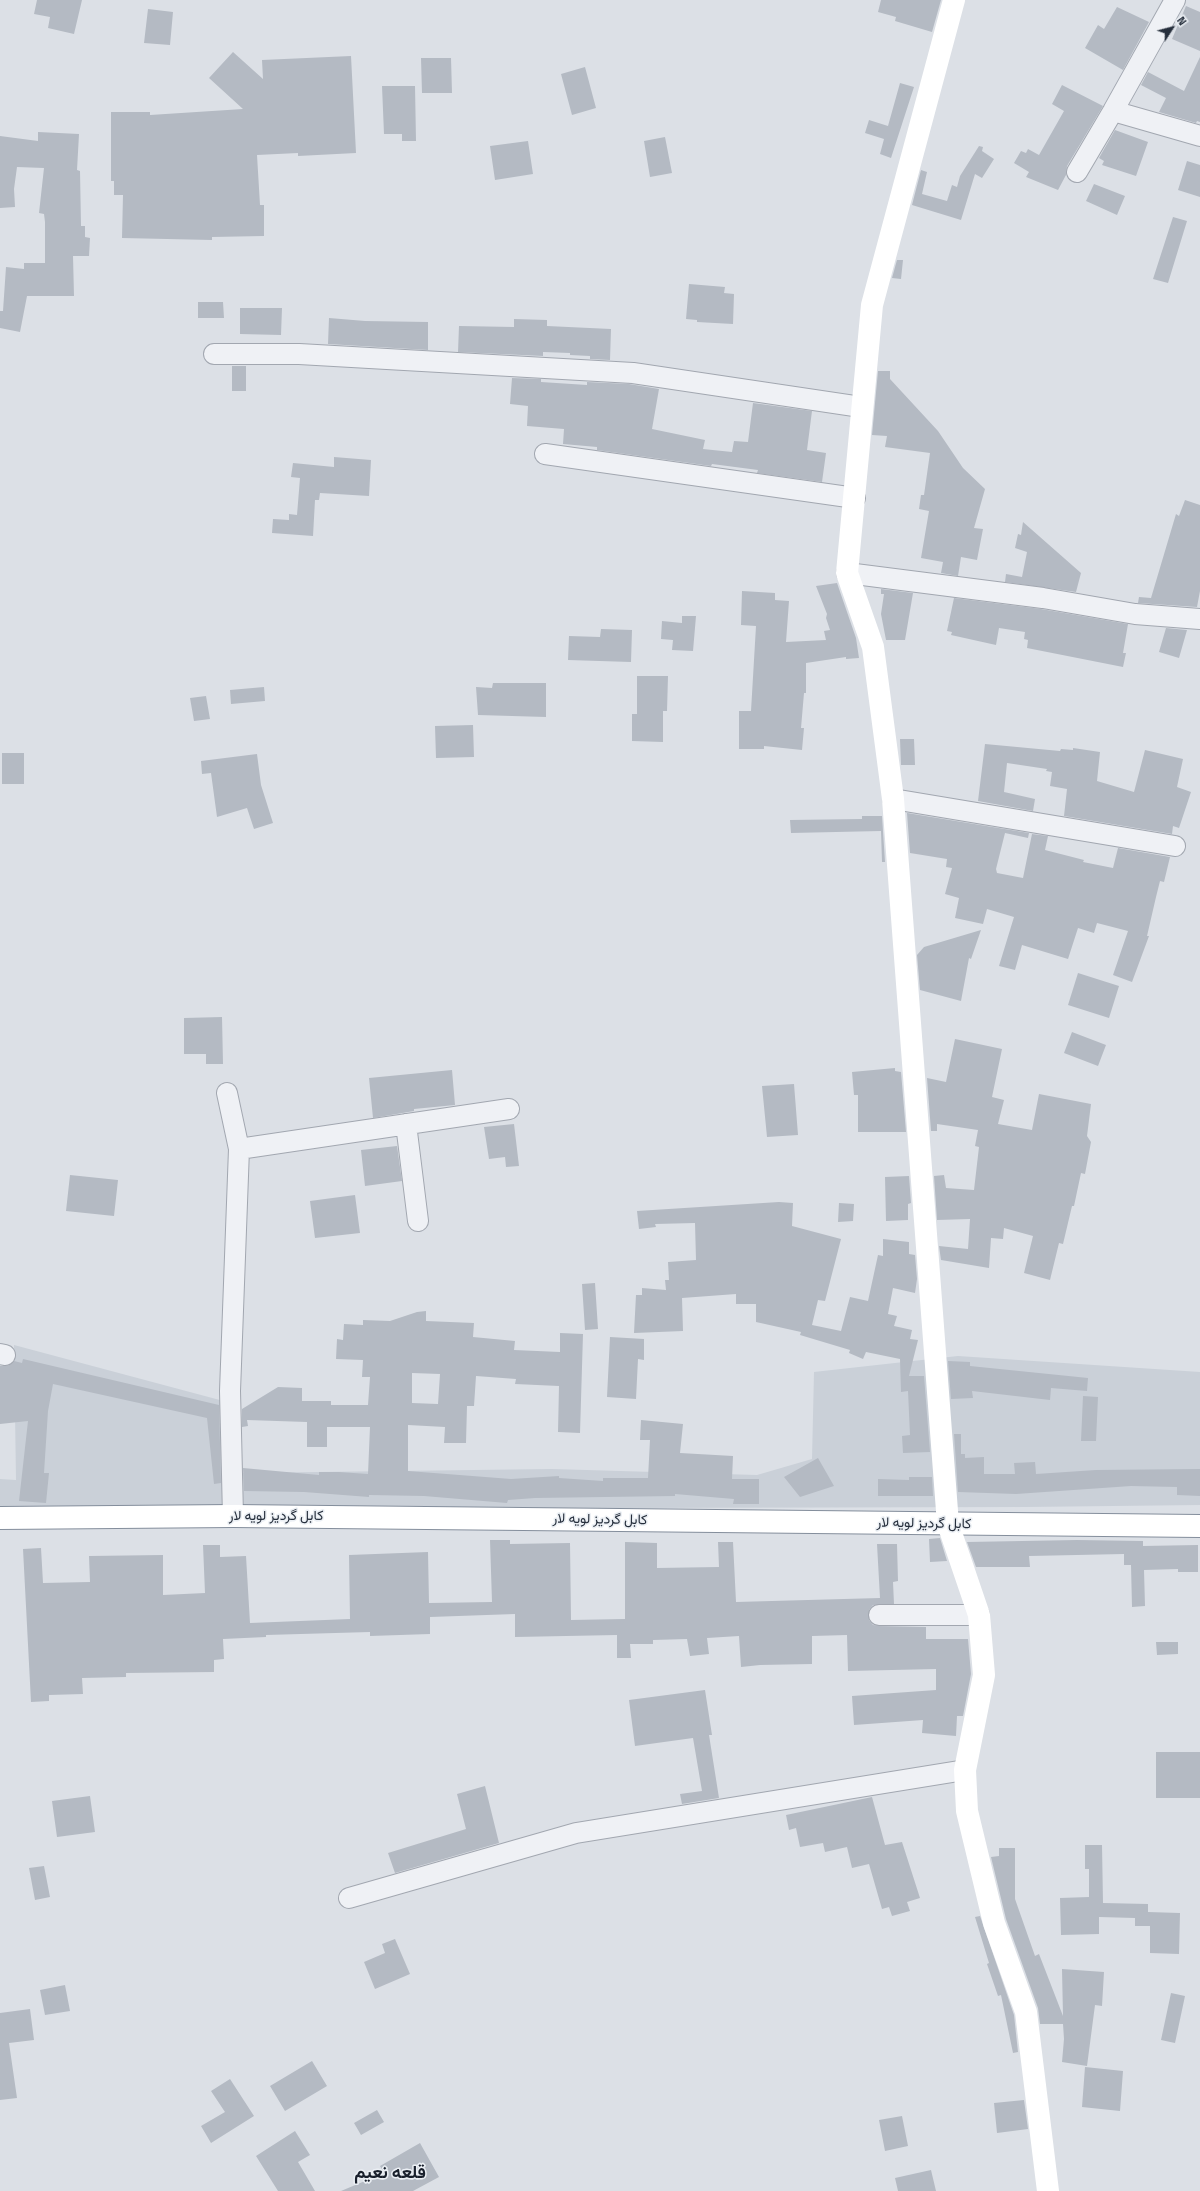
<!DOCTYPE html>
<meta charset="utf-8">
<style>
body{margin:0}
#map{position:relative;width:1200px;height:2191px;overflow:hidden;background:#dce0e6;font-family:"Titillium Web",sans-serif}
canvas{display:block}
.north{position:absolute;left:1152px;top:8px;width:40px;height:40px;-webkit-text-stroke:3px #ebeff4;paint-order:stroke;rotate:54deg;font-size:11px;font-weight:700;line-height:16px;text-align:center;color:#262f3c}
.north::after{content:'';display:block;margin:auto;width:14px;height:18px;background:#262f3c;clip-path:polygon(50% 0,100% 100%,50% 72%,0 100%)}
</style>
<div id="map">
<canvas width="1200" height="2191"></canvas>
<div class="north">N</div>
</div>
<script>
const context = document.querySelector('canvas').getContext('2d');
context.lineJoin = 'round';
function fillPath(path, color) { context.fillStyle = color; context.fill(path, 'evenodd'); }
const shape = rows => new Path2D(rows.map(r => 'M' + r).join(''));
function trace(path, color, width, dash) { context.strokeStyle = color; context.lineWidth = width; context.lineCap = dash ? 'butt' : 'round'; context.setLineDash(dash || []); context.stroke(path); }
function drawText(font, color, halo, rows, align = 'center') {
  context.font = font + ' "Titillium Web",Vazirmatn,sans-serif'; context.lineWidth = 3; context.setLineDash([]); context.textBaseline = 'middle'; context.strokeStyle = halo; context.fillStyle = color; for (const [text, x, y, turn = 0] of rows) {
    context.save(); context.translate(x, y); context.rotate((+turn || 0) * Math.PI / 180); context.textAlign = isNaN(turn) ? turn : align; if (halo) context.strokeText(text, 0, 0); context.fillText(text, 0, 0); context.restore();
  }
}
fillPath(shape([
 [14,1345,231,1403,239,1473,552,1469,757,1475,812,1459,814,1372,958,1356,1200,1372,1200,1505,1026,1507,205,1509,0,1514,0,1479,16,1480]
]), '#cad0d8');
fillPath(shape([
 [37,0,82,0,74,34,48,28,50,17,34,14],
 [881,0,941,0,932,32,895,21,896,17,878,12],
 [1186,6,1200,12,1200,51,1172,39],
 [1117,7,1149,22,1123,70,1085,48,1098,25,1104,29],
 [148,9,173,12,170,45,144,43],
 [233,52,263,79,262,60,351,56,356,153,298,156,298,153,257,155,260,205,264,205,264,236,212,237,212,240,122,238,123,195,114,195,114,181,111,181,111,112,150,112,150,115,243,109,209,78],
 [1200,57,1200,122,1197,121,1196,123,1159,112,1166,98,1141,85,1148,72,1184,91],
 [421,58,451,58,452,93,422,93],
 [585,67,596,108,572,115,561,74],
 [900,83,914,87,891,158,880,154,884,139,865,133,869,120,888,126],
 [1062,85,1103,106,1067,166,1066,175,1058,190,1026,177,1029,172,1014,163,1021,151,1026,153,1028,149,1039,155,1064,111,1052,104],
 [382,86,415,86,416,141,402,141,402,134,384,134],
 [1115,130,1148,142,1136,176,1102,165,1104,161,1099,158],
 [38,132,79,134,77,170,80,171,81,226,85,226,85,237,90,238,89,256,73,256,74,296,27,296,20,332,0,328,0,311,3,311,6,267,24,269,24,263,45,263,45,222,44,214,39,213,44,168,17,167,14,189,15,207,0,208,0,136,38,141],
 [665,137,672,173,650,177,644,141],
 [528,141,533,174,495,180,490,146],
 [979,146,983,147,982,151,994,159,982,178,975,174,961,220,912,205,921,170,927,172,922,194,947,201,952,185,957,187,960,176],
 [1187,161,1200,165,1200,197,1178,190],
 [1094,184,1125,196,1117,215,1086,201],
 [1173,217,1187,221,1168,283,1153,279],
 [897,260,903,260,901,279,892,278],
 [689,284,725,287,724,293,734,294,733,324,697,322,697,320,686,319],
 [198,302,223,302,224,318,198,318],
 [240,308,282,308,281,335,240,334],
 [329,318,365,321,428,322,428,350,328,344],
 [514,319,547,320,547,326,611,329,610,360,590,359,590,356,570,355,570,353,543,352,543,356,458,352,459,326,514,327],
 [232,366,246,366,246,391,232,391],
 [878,371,890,371,890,379,938,431,963,468,985,489,974,528,983,529,977,560,961,557,958,576,941,573,943,562,921,558,929,511,919,509,921,495,924,495,930,453,885,447,887,436,872,435],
 [512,378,541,379,541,382,587,385,587,382,629,384,659,389,652,429,705,440,703,449,732,452,734,441,748,442,753,403,812,411,807,450,826,453,822,482,757,473,758,470,712,464,711,466,597,450,597,447,563,444,564,429,527,426,528,406,510,404],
 [334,457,371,460,369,496,320,493,319,500,315,500,313,536,272,533,273,519,289,520,289,514,297,515,300,478,291,477,293,463,334,467],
 [1185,500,1200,505,1200,591,1197,607,1138,603,1139,597,1151,598,1176,514,1179,516],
 [1023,522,1081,573,1076,592,1005,582,1006,574,1022,577,1027,552,1015,548,1018,534,1021,535],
 [837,583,856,638,859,658,846,659,846,657,806,663,806,693,804,693,801,728,804,728,802,750,764,746,764,749,739,749,739,711,751,711,756,626,741,625,742,591,775,593,775,600,789,601,786,642,826,640,824,631,830,630,826,618,827,614,816,586],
 [881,589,913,593,905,640,886,640,881,614,884,594,881,594],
 [954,598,1041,609,1128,624,1123,653,1126,653,1123,667,1027,648,1028,640,1024,639,1025,632,999,628,996,645,951,635,952,632,947,631],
 [682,616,696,616,693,651,672,650,673,640,661,639,662,621,682,623],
 [1166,628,1187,630,1179,658,1159,652],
 [601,629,632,630,631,662,568,660,569,636,600,637],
 [637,676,668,676,667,711,663,711,663,742,632,741,632,714,637,714],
 [493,683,546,683,546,717,478,715,476,687,492,688],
 [264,687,265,701,231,704,230,690],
 [206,696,210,719,194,721,190,698],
 [473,725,474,757,436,758,435,726],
 [900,739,914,739,915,765,901,765],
 [985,744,1060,751,1061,749,1073,750,1073,748,1100,752,1097,781,1134,792,1145,750,1183,759,1177,787,1191,792,1179,828,1173,826,1172,834,1064,816,1067,789,1050,786,1052,772,1046,771,1047,769,1007,763,1004,792,1035,799,1033,811,978,801],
 [2,753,24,753,24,784,2,784],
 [257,754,261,785,273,823,254,829,247,808,217,817,211,773,202,774,201,761],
 [907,813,1029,833,1028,838,1005,833,996,869,997,873,1023,878,1032,834,1048,836,1045,850,1084,860,1083,862,1113,868,1118,848,1170,857,1164,882,1160,881,1156,897,1147,936,1149,936,1132,982,1113,975,1128,931,1097,923,1094,933,1078,928,1068,959,1022,945,1015,970,999,966,1014,917,987,909,983,924,955,918,959,898,945,894,952,868,946,867,947,859,910,853],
 [862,816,882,816,885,862,882,862,881,831,791,833,790,820,862,819],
 [981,930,971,959,969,958,961,1001,920,990,917,955,924,947],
 [1078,973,1119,986,1109,1018,1068,1005],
 [222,1017,223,1064,206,1064,206,1054,184,1054,184,1018],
 [1072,1032,1106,1045,1098,1066,1064,1053],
 [955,1039,1002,1049,992,1097,1004,1100,998,1124,1032,1130,1039,1094,1091,1104,1087,1136,1091,1142,1085,1174,1081,1173,1074,1206,1072,1206,1063,1244,1059,1243,1050,1280,1024,1273,1033,1236,1004,1228,1003,1239,991,1238,989,1268,941,1260,939,1246,968,1249,970,1219,937,1220,934,1176,944,1175,946,1188,974,1190,979,1147,975,1146,978,1130,937,1124,937,1131,931,1131,927,1078,946,1082],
 [895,1068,895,1071,901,1072,906,1132,858,1132,858,1095,854,1095,852,1072],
 [452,1070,455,1105,414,1109,414,1111,373,1118,369,1078],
 [794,1084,798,1135,767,1137,762,1086],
 [514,1124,519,1166,506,1167,505,1157,489,1159,484,1127],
 [397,1146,402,1181,365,1186,361,1150],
 [70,1175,118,1180,114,1216,66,1211],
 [909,1176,911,1203,908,1204,908,1220,886,1221,885,1177],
 [355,1195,360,1233,315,1238,310,1201],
 [779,1202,793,1203,792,1226,841,1239,825,1301,818,1300,812,1325,841,1331,850,1297,868,1301,878,1255,883,1256,883,1239,909,1242,909,1254,915,1255,917,1279,915,1293,893,1288,888,1314,897,1316,894,1326,912,1330,910,1339,918,1340,909,1376,924,1376,930,1452,903,1453,902,1436,910,1435,908,1391,901,1392,900,1359,866,1352,863,1359,849,1353,850,1350,800,1335,801,1332,756,1322,756,1304,736,1304,736,1294,682,1298,683,1331,634,1333,636,1295,642,1295,642,1288,666,1290,665,1280,669,1280,668,1262,696,1260,695,1223,655,1224,656,1227,639,1229,637,1211],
 [839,1203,854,1204,853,1221,838,1222],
 [595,1283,598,1329,585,1330,582,1284],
 [426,1311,426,1321,474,1323,473,1337,515,1341,514,1350,560,1352,560,1333,583,1334,580,1433,558,1432,559,1386,515,1384,516,1379,476,1376,474,1406,467,1406,466,1443,444,1443,445,1427,408,1425,408,1471,511,1479,559,1476,559,1478,603,1481,603,1478,648,1478,650,1440,640,1440,641,1420,683,1424,680,1453,733,1456,732,1479,759,1479,759,1504,733,1504,734,1499,675,1494,675,1496,535,1498,508,1500,507,1503,424,1496,369,1495,369,1497,304,1492,244,1491,243,1468,319,1475,319,1472,339,1472,368,1474,370,1427,327,1427,327,1447,307,1447,307,1422,247,1420,248,1426,242,1427,242,1409,278,1387,302,1388,302,1401,331,1401,331,1405,368,1405,370,1377,362,1377,363,1360,336,1359,337,1339,343,1340,344,1324,363,1325,363,1320,390,1321,417,1312],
 [412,1373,440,1374,438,1404,412,1403],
 [610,1337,644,1339,644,1360,638,1359,636,1399,607,1397],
 [23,1359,219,1405,221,1483,214,1484,207,1418,53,1384,48,1411,44,1473,49,1473,46,1503,19,1501,28,1421,0,1424,0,1366,8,1366,14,1361,22,1363],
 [948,1361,970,1362,970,1366,1088,1378,1087,1391,1051,1388,1050,1400,972,1391,973,1398,951,1399],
 [1083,1396,1098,1397,1096,1441,1081,1441],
 [954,1434,961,1434,961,1454,965,1454,965,1458,984,1457,984,1474,1015,1474,1014,1463,1035,1462,1036,1474,1096,1470,1200,1469,1200,1496,1177,1495,1177,1487,1131,1486,1016,1494,958,1492],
 [818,1458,834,1486,800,1497,784,1477],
 [909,1477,932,1477,933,1496,878,1496,878,1479,909,1480],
 [940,1538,947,1561,930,1562,929,1539],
 [490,1540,510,1540,510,1544,570,1543,571,1620,625,1619,625,1542,657,1543,657,1568,719,1567,718,1542,733,1542,736,1602,880,1598,877,1544,897,1544,898,1581,893,1582,894,1604,873,1605,869,1610,869,1620,873,1625,879,1626,926,1627,926,1639,968,1639,971,1674,963,1716,957,1716,956,1736,922,1733,923,1720,854,1725,852,1696,936,1690,936,1669,848,1671,847,1635,812,1636,812,1664,760,1665,741,1667,739,1636,707,1638,709,1654,690,1656,687,1639,653,1640,653,1644,630,1644,631,1658,617,1658,617,1635,515,1637,515,1614,430,1617,430,1634,370,1636,370,1632,266,1635,266,1637,223,1639,224,1659,214,1660,214,1672,126,1673,126,1677,82,1678,83,1694,49,1695,49,1701,31,1702,23,1549,41,1548,43,1583,90,1582,89,1556,163,1555,163,1595,205,1593,203,1545,220,1545,220,1557,246,1556,250,1623,350,1619,349,1555,428,1552,429,1603,492,1602],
 [1077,1540,1143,1541,1143,1546,1198,1545,1198,1572,1178,1572,1178,1569,1144,1570,1145,1606,1132,1607,1131,1565,1124,1565,1124,1554,1029,1556,1030,1567,976,1567,967,1542],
 [1156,1642,1178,1642,1178,1654,1157,1655],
 [705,1690,712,1735,709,1735,719,1798,682,1804,680,1794,702,1791,693,1738,635,1746,629,1700],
 [1156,1752,1200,1752,1200,1798,1156,1798],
 [485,1786,499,1843,395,1873,388,1853,466,1829,457,1794],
 [90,1796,95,1832,57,1837,52,1801],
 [872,1797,885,1845,902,1842,920,1898,907,1902,910,1911,892,1916,889,1907,882,1909,869,1864,852,1868,847,1847,825,1852,823,1843,800,1847,796,1828,789,1830,786,1815],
 [1085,1845,1102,1845,1103,1903,1148,1904,1148,1912,1180,1913,1179,1954,1150,1953,1150,1926,1135,1926,1135,1918,1099,1917,1099,1934,1061,1935,1060,1898,1089,1897,1089,1869,1085,1869],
 [999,1848,1015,1848,1015,1899,1035,1956,1039,1954,1063,2016,1062,1969,1104,1972,1102,2006,1095,2005,1087,2066,1062,2062,1064,2039,1063,2024,1040,2024,1038,2008,1006,1919,991,1857,999,1856],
 [44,1866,50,1897,35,1900,29,1868],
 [980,1916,1014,2015,1018,2052,1013,2053,1001,1995,998,1996,987,1964,989,1963,975,1917],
 [395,1939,410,1974,375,1989,364,1962,385,1953,382,1944],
 [65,1985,70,2011,45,2015,40,1990],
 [1171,1993,1185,1996,1175,2043,1161,2040],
 [30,2009,34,2040,9,2043,17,2098,0,2100,0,2013],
 [312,2061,327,2086,285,2111,270,2086],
 [1085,2067,1123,2071,1120,2111,1082,2107],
 [230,2079,254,2116,211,2143,201,2126,225,2112,211,2091],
 [1024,2100,1028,2129,997,2133,994,2103],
 [377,2110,384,2122,361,2135,354,2123],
 [902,2116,908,2146,885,2151,879,2120],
 [295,2131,310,2155,298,2162,315,2191,278,2191,256,2156],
 [420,2143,439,2177,413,2191,341,2191,384,2173,380,2166],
 [931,2170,936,2191,898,2191,895,2178]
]), '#b4bac3');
const street = shape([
 [1113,111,1200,136],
 [1077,172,1113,111,1175,0],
 [214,354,299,354,633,373,861,407],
 [545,454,855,498],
 [847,573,1043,598,1135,614,1200,619],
 [893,799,1175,846],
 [227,1093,239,1149,230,1391,233,1516],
 [406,1124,418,1221],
 [239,1149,509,1109],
 [0,1354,5,1355],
 [879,1615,979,1615],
 [349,1898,576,1833,965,1770]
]);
const highway = shape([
 [0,1518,233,1516,1200,1526]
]);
trace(street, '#a2a7b0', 22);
trace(highway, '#848e9c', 24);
trace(street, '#eff1f5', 20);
trace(shape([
 [954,0,872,305,847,573,873,647,893,799,948,1524,979,1615,984,1675,965,1770,967,1811,994,1923,1026,2012,1048,2191]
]), '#fff', 22);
trace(highway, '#fff', 22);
drawText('14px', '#262f3c', '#ebeff4', [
 ["کابل گردیز لویه لار",276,1517],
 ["کابل گردیز لویه لار",600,1520,1],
 ["کابل گردیز لویه لار",924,1524,1]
]);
drawText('bold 18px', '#19202c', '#ebeff4', [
 ["قلعه نعيم",390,2174]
]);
</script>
